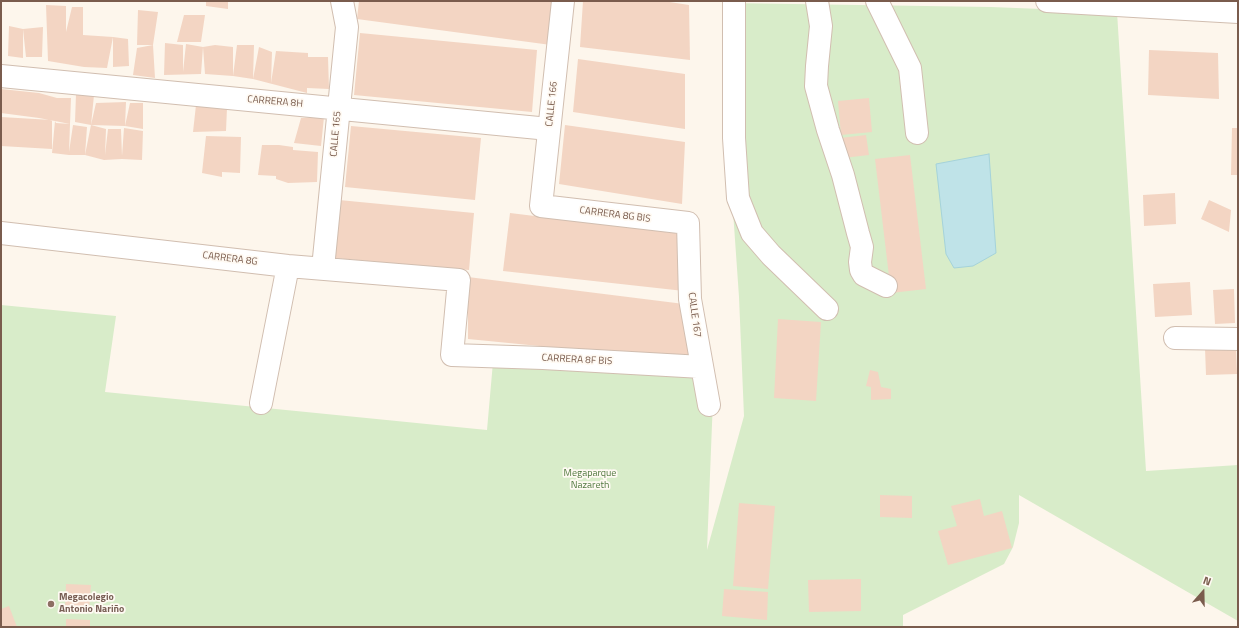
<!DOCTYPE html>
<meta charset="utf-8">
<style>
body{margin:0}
#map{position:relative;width:1239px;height:628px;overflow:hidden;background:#fdf6ec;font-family:"Titillium Web",sans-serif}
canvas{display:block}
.frame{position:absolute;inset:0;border:2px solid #7a5c4d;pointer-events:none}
.north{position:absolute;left:1183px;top:572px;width:40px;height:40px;-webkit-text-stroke:3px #fffaf3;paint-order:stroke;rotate:20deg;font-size:11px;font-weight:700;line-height:16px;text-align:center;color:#7a5c4d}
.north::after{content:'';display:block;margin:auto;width:14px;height:18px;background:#7a5c4d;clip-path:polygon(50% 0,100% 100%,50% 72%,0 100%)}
</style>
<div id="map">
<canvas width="1239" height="628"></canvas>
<div class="frame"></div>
<div class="north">N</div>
</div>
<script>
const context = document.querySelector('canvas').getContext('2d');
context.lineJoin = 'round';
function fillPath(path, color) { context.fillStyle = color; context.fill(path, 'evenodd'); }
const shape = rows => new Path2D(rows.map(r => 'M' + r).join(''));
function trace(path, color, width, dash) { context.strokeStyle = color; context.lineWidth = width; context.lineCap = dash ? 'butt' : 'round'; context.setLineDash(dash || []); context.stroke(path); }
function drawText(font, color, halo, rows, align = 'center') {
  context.font = font + ' "Titillium Web",sans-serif'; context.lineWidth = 3.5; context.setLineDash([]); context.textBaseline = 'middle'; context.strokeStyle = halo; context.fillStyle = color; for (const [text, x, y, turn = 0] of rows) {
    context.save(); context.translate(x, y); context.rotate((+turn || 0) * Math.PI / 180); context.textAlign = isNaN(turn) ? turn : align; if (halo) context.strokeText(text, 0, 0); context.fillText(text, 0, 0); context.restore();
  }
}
fillPath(shape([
 [727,3,991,7,1117,12,1146,471,1238,465,1238,621,1019,495,1019,523,1013,547,1004,564,903,615,903,627,1,627,1,305,116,316,105,392,487,430,493,362,714,374,707,550,744,416,739,297,727,125]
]), '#d8ecc9');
const water = shape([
 [989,154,996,253,973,266,954,268,946,254,936,164,989,154]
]);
fillPath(water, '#bfe3e8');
trace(water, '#a5d3da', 1);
fillPath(shape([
 [206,1,228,1,228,9,206,6],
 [359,1,555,1,551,45,357,19],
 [583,1,663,1,689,5,690,60,580,47],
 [46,5,66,6,66,32,72,7,83,7,83,35,113,37,107,68,84,67,48,61],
 [138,10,158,12,153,45,155,78,133,75,137,48,153,45,137,45],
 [184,15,205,15,201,42,177,42],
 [9,26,23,29,43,27,42,57,26,57,23,29,23,58,8,56],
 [360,33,537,50,532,112,354,95],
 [113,37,128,39,129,66,113,67],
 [165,43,183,45,183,72,186,44,203,47,215,45,233,47,233,76,205,74,203,47,201,74,164,75],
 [237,45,254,45,253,79,233,76],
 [259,47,272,52,271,83,276,51,308,53,308,57,328,57,329,89,307,88,307,93,253,79],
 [1149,50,1218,53,1219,99,1148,95],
 [578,59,685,74,685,129,573,112],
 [1,89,39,93,57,98,71,98,70,124,55,121,56,123,70,124,69,152,73,125,87,127,85,155,69,155,52,153,55,121,39,118,1,113],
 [76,94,94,95,91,125,96,103,126,102,125,126,91,125,75,122],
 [869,98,872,132,841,135,838,101],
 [130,103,143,103,143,129,125,126],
 [196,105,227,108,226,131,193,132],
 [1,117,52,120,52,149,1,146],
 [324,117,321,146,294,143,301,118],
 [91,125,106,129,105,155,108,129,121,129,122,156,124,128,143,131,142,160,122,159,104,160,85,155],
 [565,125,685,142,682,204,559,184],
 [351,126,481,138,475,200,345,187],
 [1232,128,1238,128,1238,175,1231,175],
 [866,135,869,155,843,158,840,138],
 [206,136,241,137,240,173,222,172,222,177,202,173],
 [262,145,279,145,293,147,293,150,318,152,317,182,288,183,276,179,276,176,258,175],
 [910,155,926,289,891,293,875,159],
 [1175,193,1176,224,1144,226,1143,195],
 [339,200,474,213,469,270,334,258],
 [1209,200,1231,210,1229,232,1201,219],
 [510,213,682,234,684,291,503,271],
 [468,277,684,304,692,361,468,339],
 [1190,282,1192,315,1155,317,1153,284],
 [1234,289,1235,323,1215,324,1213,290],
 [778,319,821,322,816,401,774,398],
 [1205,348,1236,348,1237,374,1206,375],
 [870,370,878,372,881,387,891,389,891,399,871,400,871,387,866,386],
 [880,495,912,496,912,518,880,517],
 [980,499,984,516,1002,511,1012,548,948,565,938,531,957,526,951,506],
 [739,503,775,506,768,589,733,586],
 [861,579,861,611,809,612,808,580],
 [66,584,91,585,89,611,65,609],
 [724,589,768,592,767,620,722,616],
 [9,606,17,627,1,627,1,609],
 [66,619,90,620,90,627,66,627]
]), '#f3d5c3');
const minor = shape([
 [563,1,541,206,688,223,690,299,709,405],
 [734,1,734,138,738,198,752,233,771,255,827,309],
 [817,1,821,26,817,66,816,86,828,130,843,175,858,233,862,247,860,262,861,270,864,275,886,286],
 [877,1,910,68,917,133],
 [1047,1,1238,12],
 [1,76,549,129],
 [1,233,288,266,459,280,452,355,543,358,702,367],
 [323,268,347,27,342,1],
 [1175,338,1238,339],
 [261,403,288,266]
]);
trace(minor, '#d1beb0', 24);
trace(minor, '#fff', 22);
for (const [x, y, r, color] of [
 [51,604,4,"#8d6e63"]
]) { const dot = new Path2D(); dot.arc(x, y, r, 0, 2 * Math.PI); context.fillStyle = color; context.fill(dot); trace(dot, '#fffaf3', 1.5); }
drawText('10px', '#7a5c4d', '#fffaf3', [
 ["CARRERA 8H",275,102,5],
 ["CALLE 166",552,104,-84],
 ["CALLE 165",336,134,-85],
 ["CARRERA 8G BIS",615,215,7],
 ["CARRERA 8G",230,259,7],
 ["CALLE 167",694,315,82],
 ["CARRERA 8F BIS",577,360,3]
]);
drawText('10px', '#537a41', '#fffaf3', [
 ["Megaparque",590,474],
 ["Nazareth",590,486]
]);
drawText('bold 10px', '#785e54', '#fffaf3', [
 ["Megacolegio",59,598],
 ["Antonio Nariño",59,610]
], 'left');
</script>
